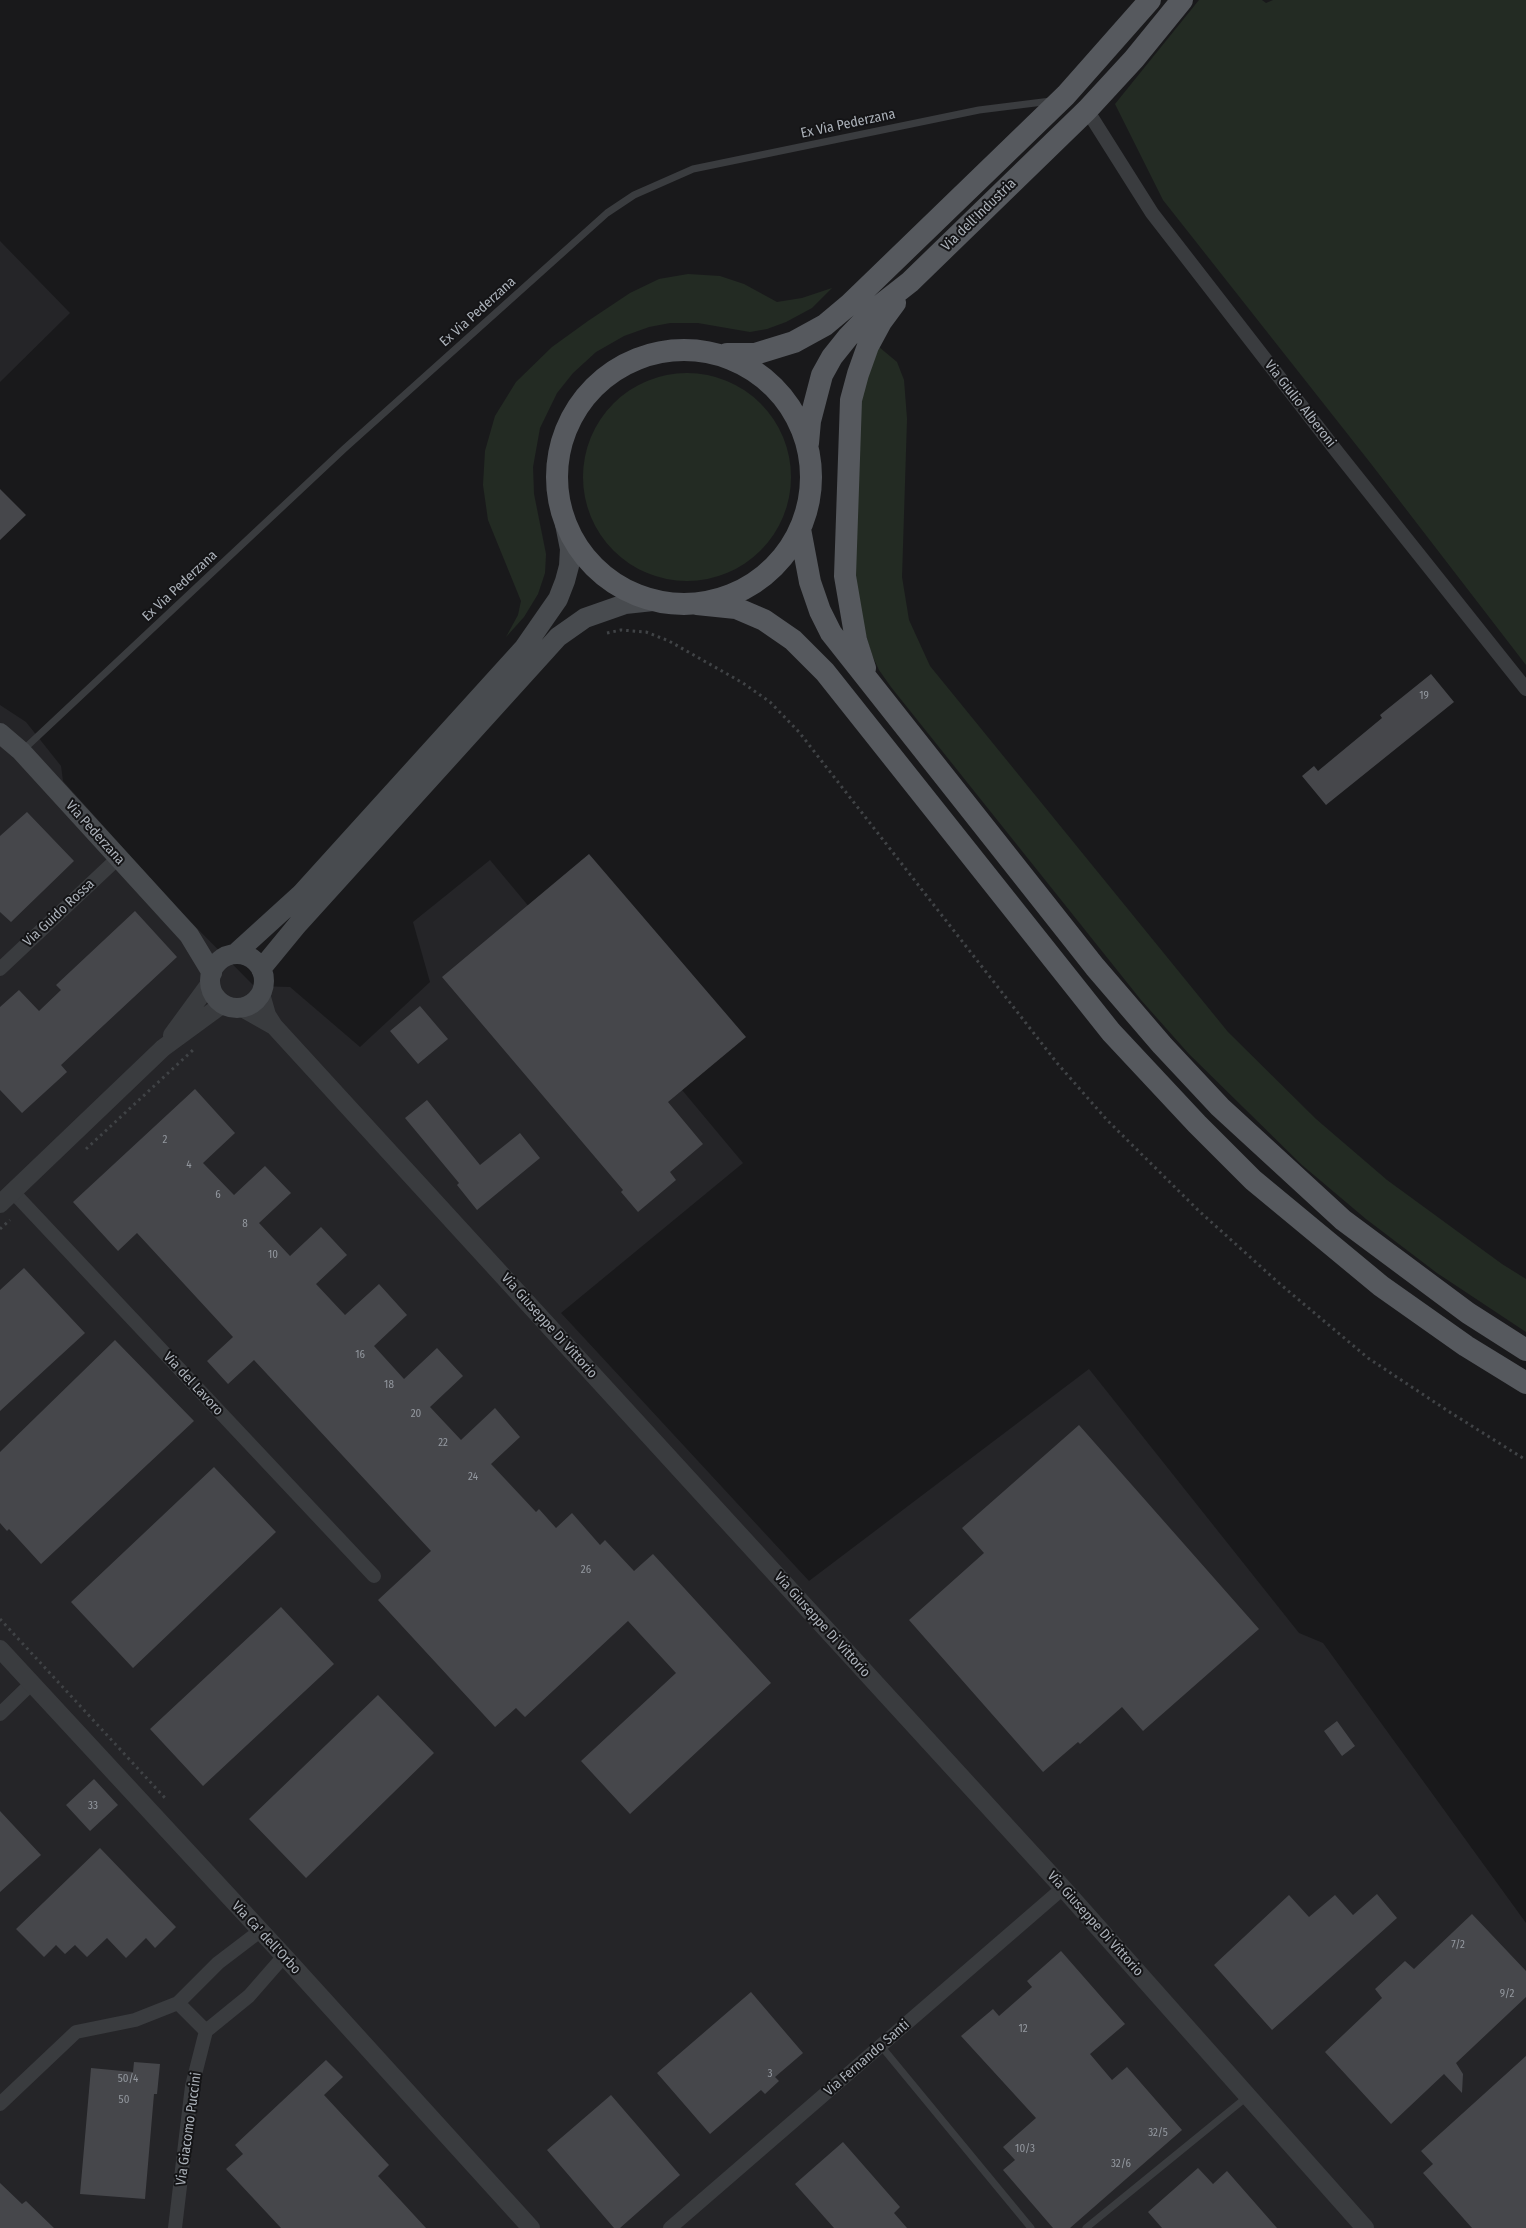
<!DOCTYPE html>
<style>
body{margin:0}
canvas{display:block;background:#19191b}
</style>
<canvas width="1526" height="2228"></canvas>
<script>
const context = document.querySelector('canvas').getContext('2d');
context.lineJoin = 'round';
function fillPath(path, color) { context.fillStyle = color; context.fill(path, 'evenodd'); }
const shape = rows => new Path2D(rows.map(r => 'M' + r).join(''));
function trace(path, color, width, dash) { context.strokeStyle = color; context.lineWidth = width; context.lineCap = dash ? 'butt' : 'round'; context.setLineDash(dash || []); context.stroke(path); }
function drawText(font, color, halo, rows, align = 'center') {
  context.font = font + ' "Fira Sans Condensed",sans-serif'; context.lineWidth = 4; context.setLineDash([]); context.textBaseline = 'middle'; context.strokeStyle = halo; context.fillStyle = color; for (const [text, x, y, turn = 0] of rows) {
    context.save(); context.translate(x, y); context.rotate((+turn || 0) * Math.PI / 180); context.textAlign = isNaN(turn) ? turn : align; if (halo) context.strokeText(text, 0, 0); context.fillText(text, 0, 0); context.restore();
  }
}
fillPath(shape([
 [0,241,70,313,0,382],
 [0,705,26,722,61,766,63,781,180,911,254,986,290,987,360,1047,430,982,413,922,490,860,743,1163,561,1313,809,1581,1089,1369,1299,1633,1323,1643,1526,1923,1526,2228,0,2228]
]), '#252528');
fillPath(shape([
 [1199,0,1262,0,1266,3,1273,0,1526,0,1526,665,1372,465,1163,200,1115,104],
 [688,274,720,276,744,284,777,302,802,298,832,288,812,308,786,322,767,329,750,332,698,323,670,323,649,327,624,336,596,352,573,373,557,393,540,428,533,467,534,494,546,554,545,573,538,594,524,617,506,637,518,615,521,601,488,520,483,485,485,451,495,416,516,382,552,347,588,321,630,293,659,279],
 [879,347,897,362,904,380,907,419,902,577,909,620,930,666,1228,1032,1316,1119,1387,1180,1502,1264,1526,1279,1526,1332,1437,1273,1366,1219,1302,1165,1189,1054,1141,1000,891,687,879,670,872,655,854,596,855,420,863,387],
 '583 477a104 104 0 1 1 208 0a104 104 0 1 1-208 0Z'
]), '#232b23');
fillPath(shape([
 [0,489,26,515,0,540],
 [1431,674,1454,702,1326,805,1302,776,1314,766,1318,771,1382,718,1380,715],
 [27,812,74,861,11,922,0,912,0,836],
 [589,854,746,1037,668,1102,703,1144,670,1172,676,1180,638,1212,621,1192,623,1190,442,977],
 [135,911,177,957,61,1065,67,1072,22,1113,0,1090,0,1007,19,990,39,1011,61,990,56,985],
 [420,1006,448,1039,418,1064,390,1031],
 [195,1089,235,1133,203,1163,234,1195,265,1166,291,1193,259,1223,290,1256,321,1227,347,1255,316,1284,345,1315,379,1284,407,1315,374,1346,404,1379,437,1348,463,1376,430,1407,461,1440,495,1408,520,1437,491,1464,536,1512,539,1509,556,1528,572,1513,600,1545,605,1540,634,1571,653,1554,771,1683,630,1814,581,1761,676,1673,628,1621,525,1717,516,1708,495,1727,378,1600,431,1551,254,1360,228,1384,207,1361,233,1337,137,1233,118,1251,73,1202],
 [427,1100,480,1165,520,1133,540,1158,477,1210,457,1185,459,1183,405,1118],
 [24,1268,85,1333,0,1411,0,1290],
 [115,1340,194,1421,41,1564,9,1529,7,1531,0,1523,0,1452],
 [1079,1425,1259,1629,1143,1731,1122,1707,1080,1744,1078,1742,1043,1772,909,1620,984,1553,962,1528],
 [214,1467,276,1532,133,1668,71,1602],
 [281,1607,334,1664,203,1786,150,1729],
 [378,1695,434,1753,306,1878,249,1819],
 [1337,1721,1355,1746,1342,1756,1324,1731],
 [94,1779,118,1805,90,1831,66,1805],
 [0,1811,41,1855,0,1892],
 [100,1848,176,1927,155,1948,146,1938,126,1958,107,1938,87,1957,75,1945,65,1954,56,1945,44,1957,16,1929],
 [1377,1894,1397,1918,1272,2030,1214,1965,1289,1895,1309,1917,1335,1895,1353,1915],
 [1472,1914,1526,1971,1526,1997,1456,2063,1463,2074,1462,2093,1444,2074,1391,2124,1325,2052,1382,1998,1375,1989,1405,1961,1414,1969],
 [1061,1951,1125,2024,1090,2054,1112,2080,1127,2067,1182,2130,1070,2228,1053,2228,1003,2170,1015,2160,1003,2147,1036,2118,961,2036,993,2009,999,2016,1032,1987,1027,1981],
 [751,1992,803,2053,775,2077,779,2081,765,2094,761,2090,710,2134,657,2073],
 [1526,2056,1526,2228,1472,2228,1423,2173,1433,2164,1421,2151],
 [326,2060,343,2077,324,2095,389,2165,378,2176,426,2228,281,2228,226,2169,243,2154,235,2145],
 [134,2062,160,2064,157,2094,154,2094,145,2199,80,2194,91,2068,133,2072],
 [611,2095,680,2175,620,2228,614,2228,547,2150],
 [843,2142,900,2207,894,2213,907,2228,834,2228,795,2184],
 [1198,2168,1213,2184,1227,2171,1277,2228,1162,2228,1148,2212],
 [0,2183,22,2204,26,2201,54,2228,0,2228]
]), '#46474b');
trace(shape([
 [607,633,621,630,646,632,669,641,743,683,770,702,799,732,1057,1063,1107,1120,1199,1211,1280,1284,1368,1358,1448,1411,1526,1460],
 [86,1149,193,1050],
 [0,1229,10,1220],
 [0,1619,165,1798]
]), '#404346', 3, [2.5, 4]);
trace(shape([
 [23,750,344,449,607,213,634,195,693,169,979,110,1051,101],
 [881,2046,1031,2228],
 [1086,2228,1248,2096]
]), '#3a3c3f', 7);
trace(shape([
 [1087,110,1152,213,1338,453,1526,689],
 [0,969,118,858],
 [13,1192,374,1576],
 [0,1714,32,1683],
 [178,2003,206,2031],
 [0,2104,76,2032,135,2020,178,2003,218,1963,260,1931],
 [175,2228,192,2086,206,2031,249,1996,284,1956],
 [670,2228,1063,1888]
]), '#3a3c3f', 14);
trace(shape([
 [261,994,267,1015,274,1026,1063,1888,1365,2228],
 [242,1008,272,1025],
 [172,1035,210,983],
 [0,1204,163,1048,223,1004],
 [0,1649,284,1956,531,2228]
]), '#3a3c3f', 18);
trace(shape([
 [0,733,21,751,189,935,212,973],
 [235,954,301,894,524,648,558,599,565,581,569,566,570,549,565,524],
 '210 981a27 27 0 1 1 54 0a27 27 0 1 1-54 0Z',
 [261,969,298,924,558,637,585,618,625,604,653,601]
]), '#484b4f', 20);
trace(shape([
 '557 477a127 127 0 1 1 254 0a127 127 0 1 1-254 0Z',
 [727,354,755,354,794,342,825,325,850,304,1066,95,1150,0],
 [808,443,810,421,822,375,832,357,848,337,873,311,910,282,1087,110,1134,59,1182,0],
 [800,529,810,582,820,611,831,633,1095,967,1162,1045,1220,1107,1343,1220,1468,1313,1526,1350],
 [697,604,736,608,764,620,793,640,825,672,1111,1032,1197,1124,1253,1180,1381,1286,1466,1346,1526,1383],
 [865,668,856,640,845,576,851,400,858,374,868,346,881,322,895,303]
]), '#56595e', 22);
drawText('11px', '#92979e', null, [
 ["19",1424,696],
 ["2",165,1140],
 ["4",189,1165],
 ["6",218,1195],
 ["8",245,1224],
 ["10",273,1255],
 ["16",360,1355],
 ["18",389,1385],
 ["20",416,1414],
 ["22",443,1443],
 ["24",473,1477],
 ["26",586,1570],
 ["33",93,1806],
 ["7/2",1458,1945],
 ["9/2",1507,1994],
 ["12",1023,2029],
 ["3",770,2074],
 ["50/4",128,2079],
 ["50",124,2100],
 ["32/5",1158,2133],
 ["10/3",1025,2149],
 ["32/6",1121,2164]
]);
drawText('14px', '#acb2ba', '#141416', [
 ["Ex Via Pederzana",848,124,-12],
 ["Via dell'Industria",979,215,-44],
 ["Ex Via Pederzana",478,312,-42],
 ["Via Giulio Alberoni",1300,404,52],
 ["Ex Via Pederzana",180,586,-43],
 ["Via Pederzana",95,833,48],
 ["Via Guido Rossa",59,913,-43],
 ["Via Giuseppe Di Vittorio",549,1326,48],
 ["Via del Lavoro",193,1384,47],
 ["Via Giuseppe Di Vittorio",822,1625,48],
 ["Via Giuseppe Di Vittorio",1095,1924,48],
 ["Via Ca' dell'Orbo",266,1938,47],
 ["Via Fernando Santi",867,2058,-41],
 ["Via Giacomo Puccini",189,2129,-82]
]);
</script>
